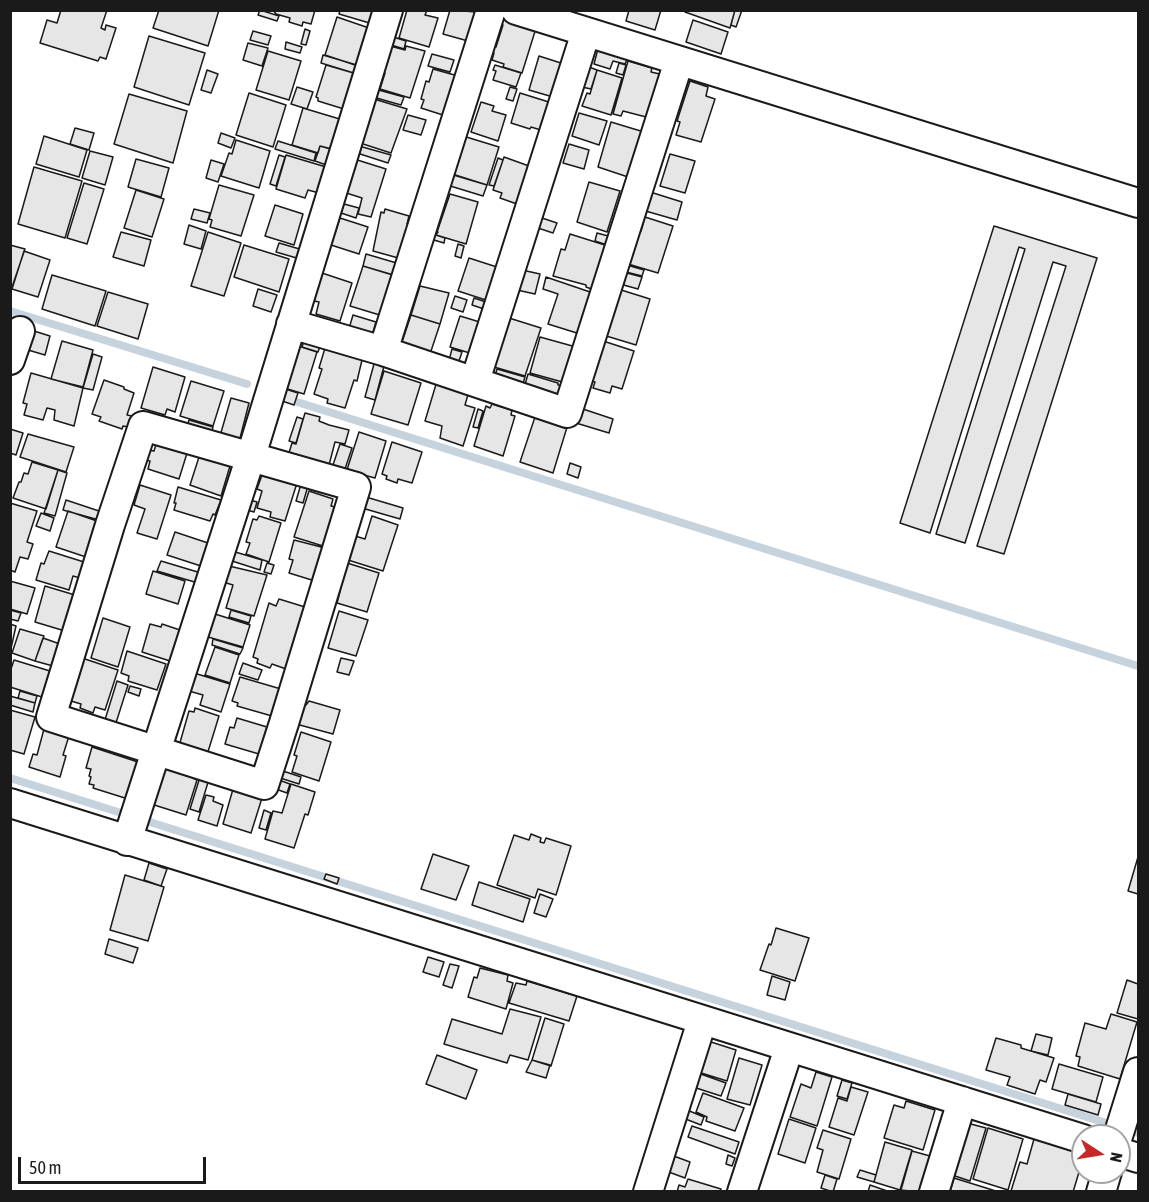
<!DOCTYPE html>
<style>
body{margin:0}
#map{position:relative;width:1149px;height:1202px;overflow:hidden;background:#fff;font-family:"Asap Condensed",sans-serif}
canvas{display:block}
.frame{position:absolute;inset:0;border:12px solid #1a1a1a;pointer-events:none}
.north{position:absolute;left:1071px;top:1124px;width:60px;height:60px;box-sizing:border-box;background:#fff;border:2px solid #a3a3a3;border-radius:50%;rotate:102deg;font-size:16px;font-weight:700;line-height:24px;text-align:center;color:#1a1a1a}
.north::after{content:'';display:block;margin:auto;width:21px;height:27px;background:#c62828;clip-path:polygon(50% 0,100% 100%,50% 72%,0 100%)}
.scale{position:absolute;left:18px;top:1157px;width:188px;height:27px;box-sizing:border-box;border:3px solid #1a1a1a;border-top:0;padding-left:8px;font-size:18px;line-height:21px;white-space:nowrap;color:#1a1a1a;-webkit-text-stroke:4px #fff;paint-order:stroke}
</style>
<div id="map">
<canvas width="1149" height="1202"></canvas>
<div class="frame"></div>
<div class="north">N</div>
<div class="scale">50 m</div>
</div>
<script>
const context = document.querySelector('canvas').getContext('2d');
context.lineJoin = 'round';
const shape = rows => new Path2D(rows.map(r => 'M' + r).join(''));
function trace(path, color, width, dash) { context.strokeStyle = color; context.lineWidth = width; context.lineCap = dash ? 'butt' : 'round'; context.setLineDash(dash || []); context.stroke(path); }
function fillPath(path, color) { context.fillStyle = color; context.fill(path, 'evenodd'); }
trace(shape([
 [10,311,247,384],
 [294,401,1138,666],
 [10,778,1138,1133]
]), '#c6d2dc', 8);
const building = shape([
 [61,10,107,10,101,28,105,30,106,25,116,28,106,59,100,57,98,61,40,43,47,20,57,23,61,10],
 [159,10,219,10,208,46,153,28,159,10],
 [260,10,279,16,277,21,258,15,260,10],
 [273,10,315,10,311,24,303,22,302,26,289,22,290,18,276,14,273,10],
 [340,10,377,10,373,24,339,14,340,10],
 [407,10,427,10,425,15,438,18,429,47,399,38,407,10],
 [450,10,476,12,468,41,443,34,450,10],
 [629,10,661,10,655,30,626,21,629,10],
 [685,10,735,10,730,28,685,12,685,10],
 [735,10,742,10,736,27,731,25,735,10],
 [502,14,537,25,522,73,503,67,504,64,492,60,494,53,486,51,488,45,496,47,503,25,496,22,502,14],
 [337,17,369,28,358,66,325,55,337,17],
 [693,20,728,32,721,54,686,42,693,20],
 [305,29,310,31,306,45,301,44,305,29],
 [253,31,271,36,268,45,250,40,253,31],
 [149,36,205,53,189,105,134,87,149,36],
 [390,36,406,41,404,49,388,44,390,36],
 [286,42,302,47,300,53,285,49,286,42],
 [248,43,268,48,262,66,243,60,248,43],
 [599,45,629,55,625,64,613,61,610,69,594,64,599,45],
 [390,46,405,50,406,46,425,51,410,98,380,89,385,73,381,72,390,46],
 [268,51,301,61,289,100,256,90,268,51],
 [432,54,454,60,450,72,428,66,432,54],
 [323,55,360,66,357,74,321,63,323,55],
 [539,56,564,64,553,97,529,90,539,56],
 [628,61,652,68,651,72,664,75,650,118,623,111,621,116,613,114,628,61],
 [619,63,626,65,623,75,616,73,619,63],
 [326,65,357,74,344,109,318,101,318,98,316,97,326,65],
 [495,65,521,73,516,87,493,80,496,71,493,70,495,65],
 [589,67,597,70,591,89,582,87,589,67],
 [433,69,458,76,446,116,421,108,424,100,421,99,426,81,429,82,433,69],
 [207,70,218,74,211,93,201,90,207,70],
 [597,70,622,78,611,115,582,106,587,93,590,94,597,70],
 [690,81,708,87,706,96,715,99,701,142,676,135,680,122,677,121,690,81],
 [297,87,313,92,307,109,291,104,297,87],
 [510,87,517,89,513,101,506,99,510,87],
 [375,89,404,97,401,105,373,97,375,89],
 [249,93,286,105,273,147,236,135,249,93],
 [520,93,552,103,544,131,531,127,530,129,511,123,520,93],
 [129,94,187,111,173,163,114,144,129,94],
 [374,99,407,109,391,153,360,143,374,99],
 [481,102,494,106,492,111,506,115,498,141,471,132,481,102],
 [303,108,343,120,332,149,320,146,318,153,292,145,303,108],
 [579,113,607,121,599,145,572,136,579,113],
 [408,115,426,120,421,135,403,130,408,115],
 [611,122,644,132,631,178,598,167,611,122],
 [75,128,94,133,89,150,70,144,75,128],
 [221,133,235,138,231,148,218,143,221,133],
 [44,136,87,150,79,177,36,164,44,136],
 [463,136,499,147,487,185,449,173,463,136],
 [236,140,270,151,259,188,221,176,229,153,232,154,236,140],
 [278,141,316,153,314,161,275,149,278,141],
 [569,144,589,150,584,169,563,163,569,144],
 [320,146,334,150,329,166,315,161,320,146],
 [359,146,391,155,388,163,357,153,359,146],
 [90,151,113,157,105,185,82,178,90,151],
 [670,154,695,161,685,193,660,186,670,154],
 [279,155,285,157,276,186,270,184,279,155],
 [286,155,326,167,319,193,308,190,305,198,276,189,286,155],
 [504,157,529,166,517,204,500,198,502,193,493,190,504,157],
 [351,158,386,169,371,217,358,214,362,198,340,191,351,158],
 [498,158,503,160,494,186,489,185,498,158],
 [136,159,169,168,161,197,128,187,136,159],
 [211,160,224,164,218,182,206,178,211,160],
 [34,167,82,181,65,238,18,224,34,167],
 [450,174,487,185,483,196,447,185,450,174],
 [589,182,620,191,607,232,577,222,589,182],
 [84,183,104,189,87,244,67,238,84,183],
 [219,185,254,195,241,236,210,227,212,220,209,219,219,185],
 [136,190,164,199,152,237,124,228,136,190],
 [647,191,682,202,677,220,642,210,647,191],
 [450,194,478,202,466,244,436,235,450,194],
 [344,204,359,208,356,218,341,213,344,204],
 [275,205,303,214,294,245,265,236,275,205],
 [194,209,210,213,207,223,191,219,194,209],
 [385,209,409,216,407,224,411,225,402,259,373,251,381,212,384,213,385,209],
 [539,217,557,223,553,233,535,227,539,217],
 [645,217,673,226,658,273,628,264,636,230,641,231,645,217],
 [340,218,368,227,359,254,331,245,340,218],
 [189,225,206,231,201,249,184,244,189,225],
 [994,226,1097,258,1004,554,977,546,1066,266,1053,262,965,543,936,534,1025,249,1019,247,930,533,900,523,994,226],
 [430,230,438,232,436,235,445,238,444,243,427,238,430,230],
 [121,232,151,240,144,266,113,257,121,232],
 [208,232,241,243,224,296,191,286,208,232],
 [597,233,612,237,610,246,595,241,597,233],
 [570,234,608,246,594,290,586,287,586,285,553,276,561,249,565,250,570,234],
 [279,243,303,250,300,259,276,252,279,243],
 [458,244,464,246,461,258,455,256,458,244],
 [10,245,25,249,11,290,10,290,10,245],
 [244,245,289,259,279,292,234,277,244,245],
 [24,251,50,260,38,297,12,289,24,251],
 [366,254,400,264,397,276,363,266,366,254],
 [469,258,500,268,489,301,458,291,469,258],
 [627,265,644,270,642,276,622,271,627,265],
 [363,266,396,276,383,316,350,306,363,266],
 [522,270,540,274,535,294,517,290,522,270],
 [623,272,642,277,638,289,620,284,623,272],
 [322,273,352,283,340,321,316,314,319,302,314,301,322,273],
 [52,275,106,291,95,326,42,309,52,275],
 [546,277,593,293,580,334,548,324,558,294,543,289,546,277],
 [420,286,449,293,440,324,411,315,420,286],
 [258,289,277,295,271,312,253,306,258,289],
 [618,289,650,299,636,345,603,335,618,289],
 [108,292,148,304,138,339,97,326,108,292],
 [455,296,467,300,463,312,451,308,455,296],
 [474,298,489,303,487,310,472,305,474,298],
 [353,315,376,322,371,339,348,332,353,315],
 [411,315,440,324,429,357,400,348,411,315],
 [460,316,483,323,473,354,450,347,460,316],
 [509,318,541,328,525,376,494,367,509,318],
 [34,331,50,336,45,355,28,350,34,331],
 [540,337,576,347,566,383,530,373,540,337],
 [305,338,321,343,318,352,302,347,305,338],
 [600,340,634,351,622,389,612,386,610,393,593,388,595,382,587,380,600,340],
 [62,341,93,350,83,387,51,379,62,341],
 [295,345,317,352,304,394,281,387,295,345],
 [325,348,362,360,357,381,354,380,345,408,327,403,328,399,314,394,322,369,319,368,325,348],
 [452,349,462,352,457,367,448,364,452,349],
 [93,354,102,357,93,390,83,388,93,354],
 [374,364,384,366,375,400,365,397,374,364],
 [153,367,185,377,175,412,167,409,165,415,141,408,153,367],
 [497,369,525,377,522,387,494,379,497,369],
 [384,371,421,383,408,425,371,414,384,371],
 [31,373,83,388,74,426,54,420,55,410,47,408,43,420,24,415,27,404,23,403,31,373],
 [528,374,558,383,558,385,565,386,562,394,555,397,524,388,528,374],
 [104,380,124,387,124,389,134,393,127,415,132,416,128,427,123,426,122,429,99,421,101,417,92,414,104,380],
 [191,381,224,391,213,426,180,416,191,381],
 [437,381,469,391,465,405,475,408,463,446,440,438,442,426,425,421,437,381],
 [279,387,298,393,294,405,276,399,279,387],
 [231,398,249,403,239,442,220,436,231,398],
 [492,404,512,410,511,415,515,416,503,456,474,446,486,406,490,408,492,404],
 [580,408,613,419,609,433,576,423,580,408],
 [478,409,483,411,478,428,473,427,478,409],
 [305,413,320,417,319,421,329,425,349,430,345,444,335,442,329,465,288,456,292,443,296,444,305,413],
 [536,414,568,424,553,473,520,462,536,414],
 [297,417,303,419,296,443,289,441,297,417],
 [189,420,213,427,210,437,186,430,189,420],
 [10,429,23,433,16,455,10,453,10,429],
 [359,432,386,441,375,478,356,473,345,476,359,432],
 [28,434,74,447,66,472,20,457,28,434],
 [157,441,188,450,179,479,148,469,150,461,145,460,148,450,154,451,157,441],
 [392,442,422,452,412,483,398,479,397,483,386,479,387,476,382,474,392,442],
 [340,444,352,448,343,475,331,471,340,444],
 [199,457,230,466,221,496,190,485,199,457],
 [32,462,58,470,46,509,13,498,19,482,21,482,24,473,28,474,32,462],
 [570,463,581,467,578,478,567,474,570,463],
 [58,470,67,473,55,516,44,513,58,470],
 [263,472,297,483,285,521,270,517,271,512,257,508,262,491,257,489,263,472],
 [301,484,308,486,303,503,296,501,301,484],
 [140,485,171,495,157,539,137,533,145,509,134,505,140,485],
 [178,487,221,500,215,515,213,514,210,521,174,510,176,503,174,503,178,487],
 [309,491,333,499,331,506,335,507,323,546,294,537,309,491],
 [366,497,403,508,400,519,362,508,366,497],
 [243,498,257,502,254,512,240,508,243,498],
 [66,500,102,512,99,520,63,510,66,500],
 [10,503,37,511,27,542,33,544,28,559,20,557,15,572,10,570,10,503],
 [68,511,97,521,86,557,56,547,68,511],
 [41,513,54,518,50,531,36,526,41,513],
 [259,516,281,523,269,562,246,554,250,543,246,542,253,519,257,520,259,516],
 [372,516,398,525,383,571,348,560,355,536,365,539,372,516],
 [175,532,208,543,201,566,167,555,175,532],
 [294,540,325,548,315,581,289,573,293,560,289,559,294,540],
 [49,551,84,562,80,578,73,576,69,590,36,580,41,563,44,564,49,551],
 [232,551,262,560,260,570,229,560,232,551],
 [161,561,201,573,198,583,157,571,161,561],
 [344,562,379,573,367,612,337,603,341,587,336,586,344,562],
 [267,563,274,565,271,574,264,572,267,563],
 [229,566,267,575,254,616,226,608,233,585,223,582,229,566],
 [153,571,185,581,178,604,146,594,153,571],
 [10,581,35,588,27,614,10,609,10,581],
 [45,586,75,595,65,631,35,622,45,586],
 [279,599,305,607,286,669,272,664,270,668,257,663,258,659,253,657,269,603,276,606,279,599],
 [10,610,21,613,18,621,10,619,10,610],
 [231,610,251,616,249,623,229,617,231,610],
 [339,611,368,620,356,656,328,648,339,611],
 [215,614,250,625,243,647,208,637,215,614],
 [103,618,130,627,118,667,91,658,103,618],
 [10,624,16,626,10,653,10,624],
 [150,624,161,627,162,624,180,630,170,661,142,652,150,624],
 [20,629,44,636,35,661,12,653,20,629],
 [43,638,60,644,53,666,35,661,43,638],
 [213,639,243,648,240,654,212,645,213,639],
 [215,647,239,655,230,683,205,675,215,647],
 [127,651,166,664,157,690,128,681,129,676,121,673,127,651],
 [79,657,118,670,105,710,95,707,93,713,80,708,81,704,71,701,80,673,74,672,79,657],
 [341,658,354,661,349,675,337,672,341,658],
 [14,660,50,671,42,697,10,687,10,672,14,660],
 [243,663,262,670,258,680,239,674,243,663],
 [194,673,230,684,221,712,200,705,203,695,189,691,194,673],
 [240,677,281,689,272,716,237,706,238,703,232,701,240,677],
 [117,681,128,685,115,726,104,723,117,681],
 [130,686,141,689,139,696,128,692,130,686],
 [20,691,37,696,35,703,18,698,20,691],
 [10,696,35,703,33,712,10,705,10,696],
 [309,701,340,710,333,734,296,724,301,704,306,705,309,701],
 [195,708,219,716,207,755,179,746,189,711,194,712,195,708],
 [10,710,35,717,24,754,10,750,10,710],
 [237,718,267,727,259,754,225,744,230,727,234,728,237,718],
 [44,729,69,736,63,755,66,756,60,777,29,767,33,754,37,755,44,729],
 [301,732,331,742,319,781,292,772,297,756,294,755,301,732],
 [92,747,138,762,128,799,93,788,94,785,89,784,91,777,89,776,91,769,86,768,92,747],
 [167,765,195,774,193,778,197,780,186,815,151,804,163,768,166,769,167,765],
 [280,770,301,777,299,784,277,777,280,770],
 [200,777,209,779,199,812,190,809,200,777],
 [276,779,290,784,287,793,273,788,276,779],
 [291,784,315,792,308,815,305,814,294,848,265,839,273,811,282,813,291,784],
 [233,789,262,798,251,833,223,824,233,789],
 [206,795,214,797,213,801,223,805,217,826,198,820,206,795],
 [264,810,271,813,266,830,259,828,264,810],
 [531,834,541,838,540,842,544,843,546,838,571,846,556,895,538,889,535,898,497,885,514,835,529,840,531,834],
 [433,854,469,866,456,900,421,889,433,854],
 [1138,857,1138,894,1128,891,1138,857],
 [149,863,167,869,161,886,144,880,149,863],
 [326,874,339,878,337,884,324,879,326,874],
 [125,875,164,887,148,941,110,930,125,875],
 [479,882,530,899,523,922,472,905,479,882],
 [540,894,553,899,546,917,534,913,540,894],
 [776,928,809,938,795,981,760,970,769,944,771,945,776,928],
 [109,939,138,948,133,963,105,954,109,939],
 [428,957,444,962,439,977,423,972,428,957],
 [450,964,459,966,452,988,443,985,450,964],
 [480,968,508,975,507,981,513,983,506,1009,468,997,474,977,477,978,480,968],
 [772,976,790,982,785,1000,767,995,772,976],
 [1127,980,1138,984,1138,1019,1117,1013,1127,980],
 [527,981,577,996,569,1021,509,1003,516,983,526,985,527,981],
 [510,1009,541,1017,528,1060,510,1055,507,1063,444,1044,452,1019,502,1034,510,1009],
 [1111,1014,1137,1022,1120,1079,1078,1066,1080,1057,1076,1056,1085,1023,1106,1029,1111,1014],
 [545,1018,564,1024,551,1066,532,1060,545,1018],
 [1036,1034,1052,1038,1048,1055,1031,1051,1036,1034],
 [996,1038,1021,1045,1021,1048,1054,1058,1046,1082,1040,1080,1035,1094,1007,1085,1010,1077,986,1070,996,1038],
 [708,1041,736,1050,727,1081,698,1072,708,1041],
 [437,1055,477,1070,466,1099,426,1084,437,1055],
 [739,1058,762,1065,750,1105,727,1099,739,1058],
 [532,1060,550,1065,546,1078,526,1072,532,1060],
 [1059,1064,1103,1077,1096,1102,1052,1089,1059,1064],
 [816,1072,832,1077,817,1126,790,1117,801,1084,811,1088,816,1072],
 [698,1073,726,1083,721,1096,693,1087,698,1073],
 [842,1080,852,1083,847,1099,837,1096,842,1080],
 [851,1087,868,1092,854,1135,829,1127,838,1098,847,1101,851,1087],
 [703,1093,744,1108,735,1131,706,1121,707,1117,696,1112,703,1093],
 [1068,1094,1101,1104,1098,1115,1065,1105,1068,1094],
 [906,1101,935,1110,923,1150,884,1138,894,1105,904,1108,906,1101],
 [687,1110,704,1117,701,1125,683,1118,687,1110],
 [789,1119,816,1128,805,1163,778,1154,789,1119],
 [967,1123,986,1128,970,1181,952,1175,967,1123],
 [692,1126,739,1142,735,1154,688,1137,692,1126],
 [988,1128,1023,1139,1008,1190,973,1179,988,1128],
 [823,1130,851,1139,839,1179,817,1172,823,1150,817,1148,823,1130],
 [1034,1139,1076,1152,1075,1156,1083,1159,1073,1192,1011,1191,1020,1162,1027,1164,1034,1139],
 [885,1142,912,1150,900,1190,874,1182,885,1142],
 [912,1151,930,1156,919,1192,901,1190,912,1151],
 [671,1155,690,1162,685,1178,666,1171,671,1155],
 [728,1155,735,1158,732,1166,726,1164,728,1155],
 [860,1170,876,1175,874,1182,857,1177,860,1170],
 [825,1175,837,1179,833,1192,821,1188,825,1175],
 [954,1178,999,1192,950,1192,954,1178],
 [688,1179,721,1189,720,1192,677,1192,679,1185,685,1187,688,1179],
 [870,1185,890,1192,868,1192,870,1185]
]);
fillPath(building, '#e6e6e6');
trace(building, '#1a1a1a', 1.5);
const minor = shape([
 [516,10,1138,203],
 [291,324,383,351,567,413,679,61],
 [383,351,491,10],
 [10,360,20,331],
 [475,381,586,32],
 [143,426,356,487,284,723,264,785,51,717,110,525,143,426],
 [10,803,1083,1139],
 [127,841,251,456,388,10],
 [1118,1136,1138,1072],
 [1119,1152,1138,1158],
 [648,1192,702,1021],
 [742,1192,789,1048],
 [934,1192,962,1101],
 [1101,1192,1107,1172]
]);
trace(minor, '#1a1a1a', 32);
trace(minor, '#fff', 28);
</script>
